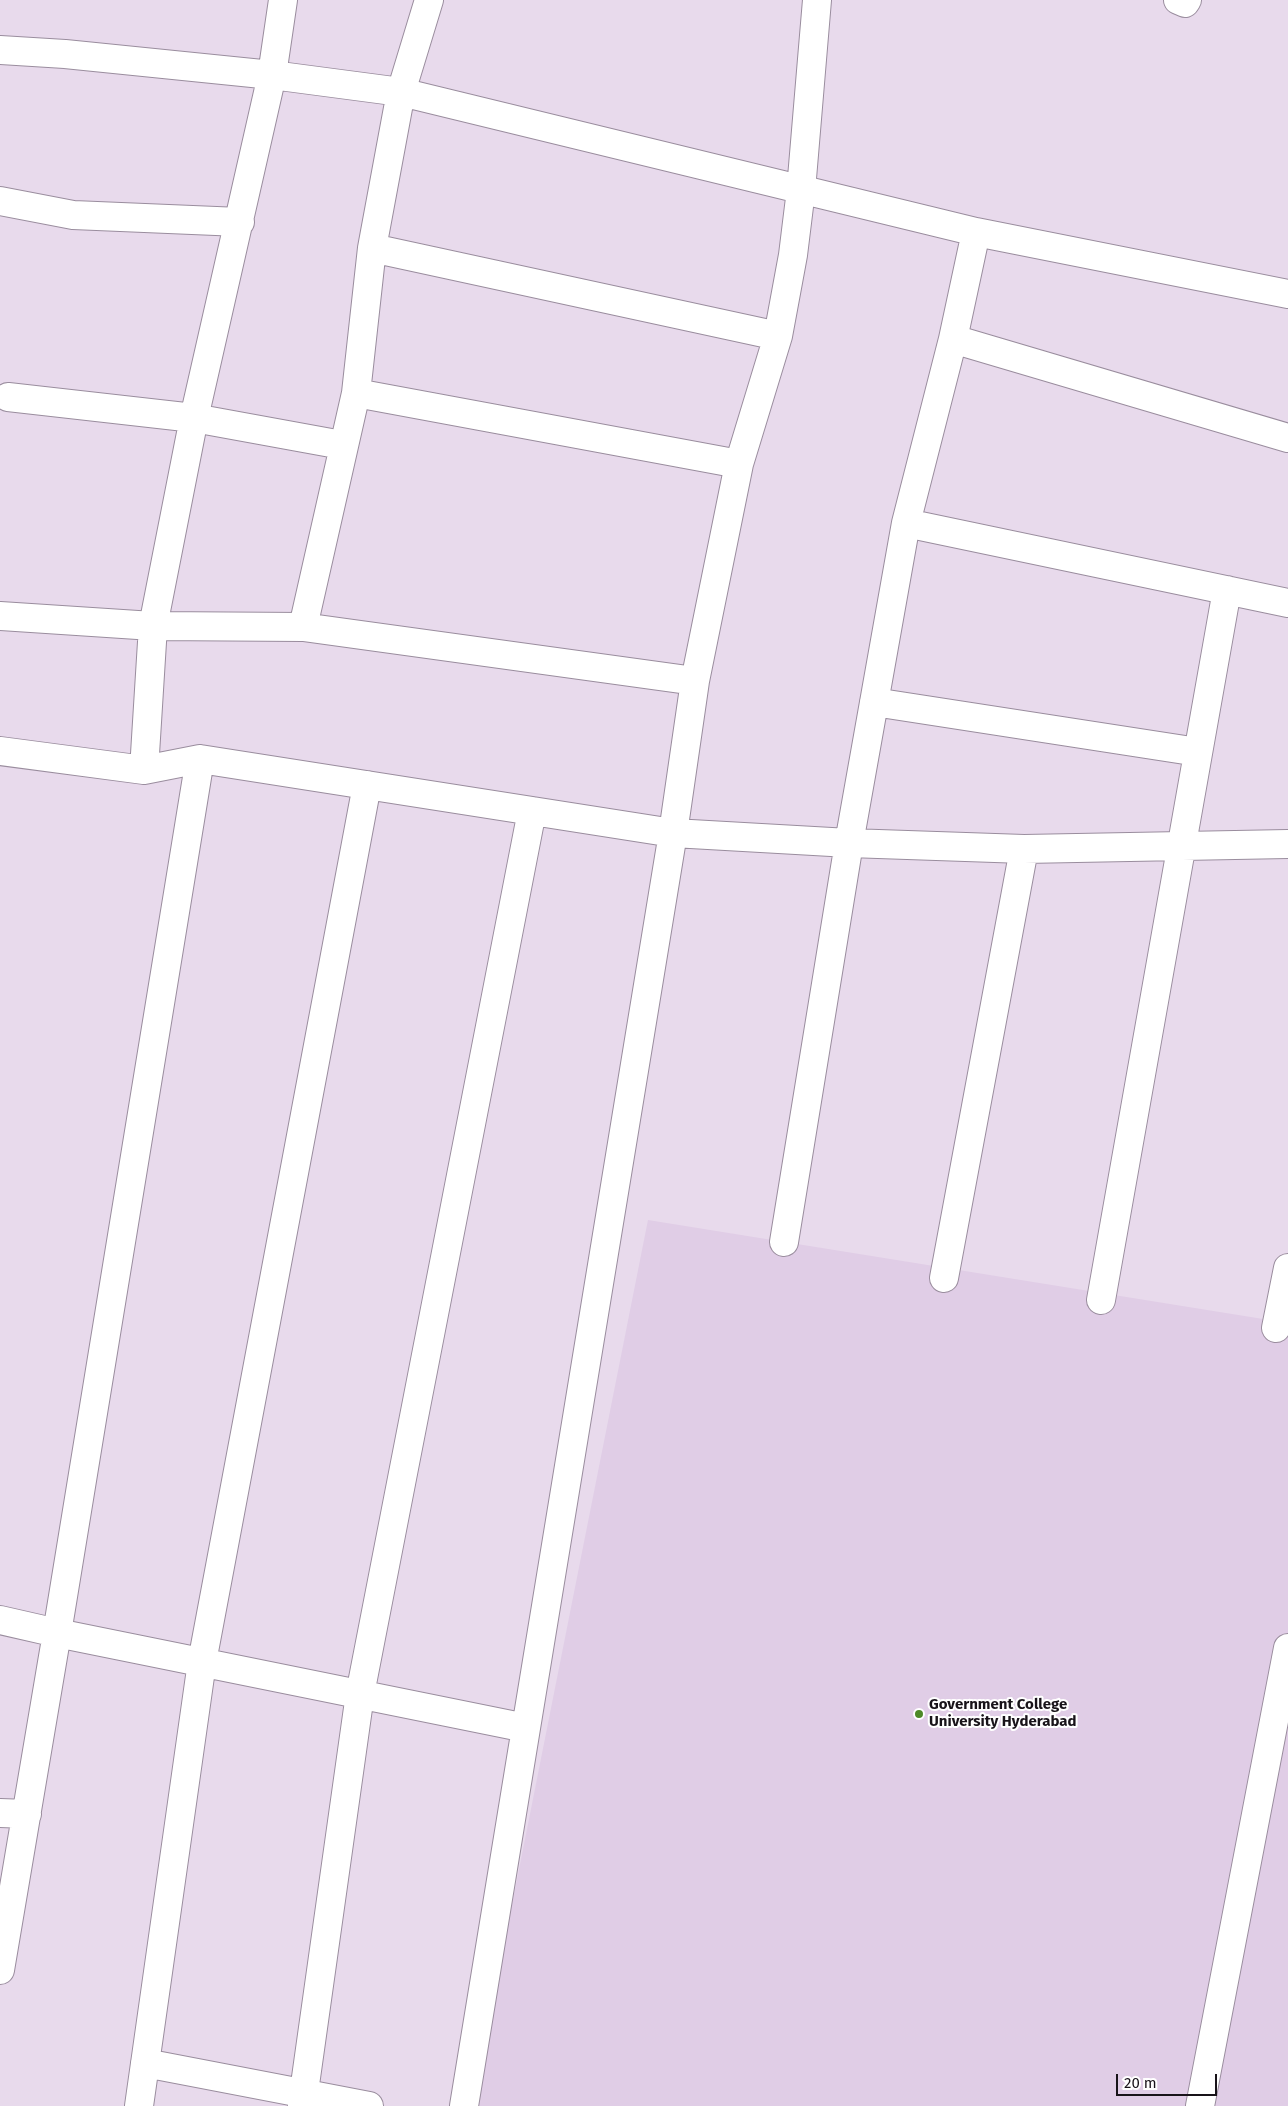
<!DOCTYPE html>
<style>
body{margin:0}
#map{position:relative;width:1288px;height:2106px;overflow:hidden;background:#e8daec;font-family:"Fira Sans",sans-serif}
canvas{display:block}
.scale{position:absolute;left:1116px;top:2074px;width:101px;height:22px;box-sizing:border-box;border:2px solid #181319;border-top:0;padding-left:6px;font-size:15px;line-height:18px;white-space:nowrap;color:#181319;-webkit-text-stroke:4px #fff;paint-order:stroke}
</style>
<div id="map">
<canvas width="1288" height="2106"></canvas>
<div class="scale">20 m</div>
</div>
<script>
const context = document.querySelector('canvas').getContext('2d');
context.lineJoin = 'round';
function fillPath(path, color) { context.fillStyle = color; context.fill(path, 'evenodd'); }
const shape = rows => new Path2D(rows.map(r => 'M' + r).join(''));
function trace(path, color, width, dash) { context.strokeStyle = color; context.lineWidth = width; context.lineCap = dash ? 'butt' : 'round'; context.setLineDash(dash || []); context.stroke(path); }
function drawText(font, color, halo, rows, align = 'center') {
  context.font = font + ' "Fira Sans",sans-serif'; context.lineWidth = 4; context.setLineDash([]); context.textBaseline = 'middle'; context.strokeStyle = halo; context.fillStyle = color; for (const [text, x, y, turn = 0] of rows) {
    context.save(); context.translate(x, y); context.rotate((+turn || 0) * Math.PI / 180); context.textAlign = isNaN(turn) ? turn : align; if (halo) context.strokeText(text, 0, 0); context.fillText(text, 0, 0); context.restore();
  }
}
fillPath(shape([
 [648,1220,1288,1323,1288,2106,472,2106]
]), '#e0cde6');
const minor = shape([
 [429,0,401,92,372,248,356,393,303,627,153,626,144,770,200,759,673,833,849,843,1024,849,1288,844],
 [1178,0,1185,3,1187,0],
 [0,50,65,54,272,75,401,92,976,232,1288,294],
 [0,201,73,215,240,222],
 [372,248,778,336],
 [953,339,976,232],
 [356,393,739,464],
 [8,397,194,418,342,445],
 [906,523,953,339,1288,438],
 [0,616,153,626,194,418,272,75,283,0],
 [303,627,695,681],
 [874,702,1198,752],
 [0,751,144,770],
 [200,759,57,1633,526,1728,673,833,695,681,739,464,778,336,793,255,801,190,817,0],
 [784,1242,849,843,906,523,1288,603],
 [944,1278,1024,849],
 [1101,1300,1227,590],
 [1276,1328,1288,1268],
 [0,1620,57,1633,0,1970],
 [0,1813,27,1814],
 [145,2063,369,2106],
 [139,2106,202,1662,367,785],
 [302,2106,360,1694,532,811],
 [464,2106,526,1728],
 [1200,2106,1288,1648]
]);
trace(minor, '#9a8d9e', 30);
trace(minor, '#fff', 28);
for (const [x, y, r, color] of [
 [919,1714,5,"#4d8927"]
]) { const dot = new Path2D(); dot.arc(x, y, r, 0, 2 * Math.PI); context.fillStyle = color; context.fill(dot); trace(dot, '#fff', 2); }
drawText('bold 15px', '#181319', '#fff', [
 ["Government College",929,1705],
 ["University Hyderabad",929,1722]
], 'left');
</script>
